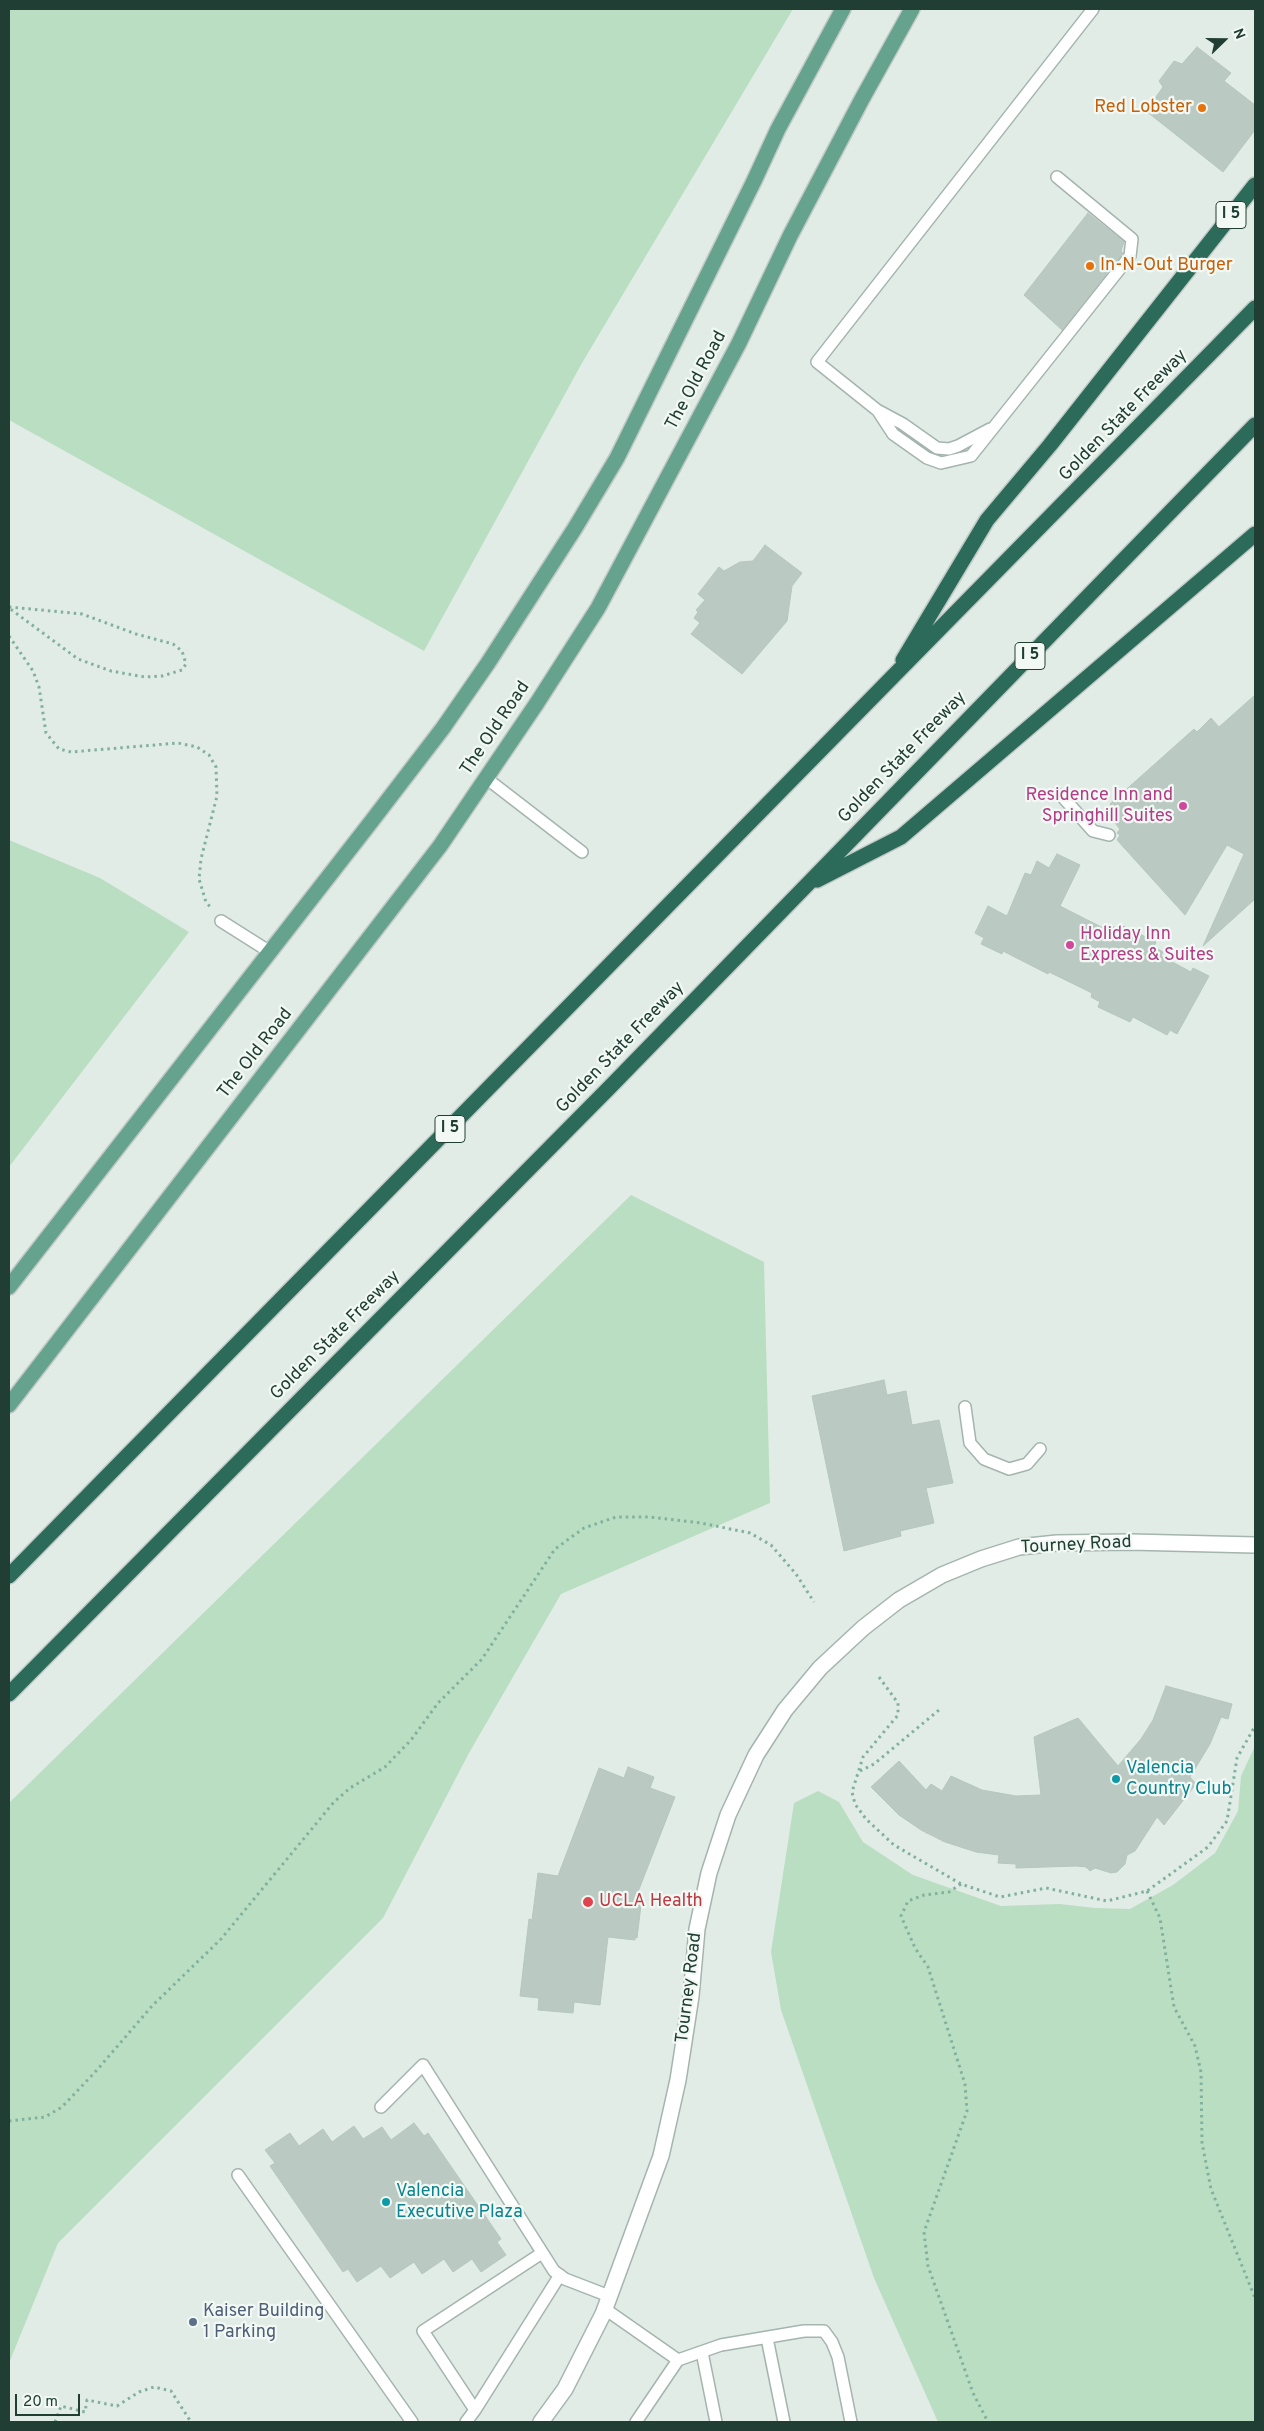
<!DOCTYPE html>
<style>
body{margin:0}
#map{position:relative;width:1264px;height:2431px;overflow:hidden;background:#e2ece7;font-family:Overpass,sans-serif}
canvas{display:block}
.frame{position:absolute;inset:0;border:10px solid #213e34;pointer-events:none}
.north{position:absolute;left:1199px;top:15px;width:50px;height:50px;-webkit-text-stroke:4px #f2f9f5;paint-order:stroke;rotate:68deg;font-size:14px;font-weight:700;line-height:20px;text-align:center;color:#213e34}
.north::after{content:'';display:block;margin:auto;width:18px;height:22px;background:#213e34;clip-path:polygon(50% 0,100% 100%,50% 72%,0 100%)}
.scale{position:absolute;left:15px;top:2394px;width:65px;height:22px;box-sizing:border-box;border:2px solid #213e34;border-top:0;padding-left:6px;font-size:15px;line-height:18px;white-space:nowrap;color:#213e34;-webkit-text-stroke:4px #f2f9f5;paint-order:stroke}
</style>
<div id="map">
<canvas width="1264" height="2431"></canvas>
<div class="frame"></div>
<div class="north">N</div>
<div class="scale">20 m</div>
</div>
<script>
const context = document.querySelector('canvas').getContext('2d');
context.lineJoin = 'round';
function fillPath(path, color) { context.fillStyle = color; context.fill(path, 'evenodd'); }
const shape = rows => new Path2D(rows.map(r => 'M' + r).join(''));
function trace(path, color, width, dash) { context.strokeStyle = color; context.lineWidth = width; context.lineCap = dash ? 'butt' : 'round'; context.setLineDash(dash || []); context.stroke(path); }
function drawText(font, color, halo, rows, align = 'center') {
  context.font = font + ' Overpass,sans-serif'; context.lineWidth = 4.5; context.setLineDash([]); context.textBaseline = 'middle'; context.strokeStyle = halo; context.fillStyle = color; for (const [text, x, y, turn = 0] of rows) {
    context.save(); context.translate(x, y); context.rotate((+turn || 0) * Math.PI / 180); context.textAlign = isNaN(turn) ? turn : align; if (halo) context.strokeText(text, 0, 0); context.fillText(text, 0, 0); context.restore();
  }
}
fillPath(shape([
 [9,9,793,9,582,363,424,651,9,420],
 [9,840,100,878,189,932,9,1167],
 [631,1195,764,1262,770,1503,561,1594,469,1753,383,1918,58,2243,9,2363,9,1803],
 [1255,1746,1255,2422,938,2422,874,2278,781,2010,771,1952,794,1803,818,1791,839,1802,863,1842,913,1875,1001,1906,1060,1904,1095,1908,1130,1909,1173,1885,1215,1853,1238,1811,1241,1776]
]), '#badec1');
const building = shape([
 [1197,47,1231,73,1224,81,1255,105,1255,130,1223,172,1146,111,1163,87,1159,81,1174,61,1182,64,1197,47],
 [1088,213,1124,242,1121,251,1123,253,1062,330,1024,295,1088,213],
 [765,545,802,573,792,586,787,621,742,674,691,634,700,623,694,618,698,612,696,610,705,600,698,594,719,567,724,571,740,562,753,561,765,545],
 [1255,695,1255,899,1203,946,1244,854,1227,845,1185,915,1117,840,1120,835,1117,833,1120,829,1106,812,1112,807,1110,804,1194,729,1197,732,1211,718,1219,727,1255,695],
 [1057,854,1080,865,1060,906,1109,931,1112,926,1121,931,1123,926,1156,942,1154,947,1163,952,1161,956,1191,972,1193,968,1209,976,1177,1034,1170,1030,1167,1035,1133,1017,1130,1022,1098,1007,1100,1002,1091,997,1092,993,1049,972,1048,974,1003,951,1002,954,981,944,984,938,975,933,988,906,1007,916,1025,873,1031,875,1037,861,1049,868,1057,854],
 [884,1380,887,1395,906,1391,912,1425,939,1420,953,1483,926,1488,934,1523,900,1531,901,1536,844,1551,812,1396,884,1380],
 [1166,1686,1232,1704,1228,1719,1221,1717,1210,1744,1190,1777,1196,1784,1164,1825,1157,1817,1135,1851,1127,1855,1125,1864,1117,1872,1111,1873,1095,1868,1090,1871,1086,1867,1076,1866,1016,1868,1016,1864,998,1863,999,1855,976,1852,945,1842,921,1830,899,1815,871,1787,899,1761,926,1790,931,1784,942,1791,951,1776,982,1790,1016,1796,1041,1795,1034,1737,1078,1718,1118,1766,1141,1739,1153,1720,1166,1686],
 [628,1767,654,1777,650,1788,675,1797,636,1897,642,1897,637,1938,635,1937,635,1940,608,1937,600,2005,574,2002,573,2013,538,2010,539,1998,520,1996,529,1919,532,1920,538,1873,558,1876,599,1768,624,1778,628,1767],
 [414,2123,424,2136,428,2133,501,2239,497,2242,506,2255,481,2272,472,2259,453,2272,444,2259,422,2274,414,2262,390,2278,381,2266,357,2282,348,2269,343,2272,270,2166,275,2163,265,2150,290,2133,299,2146,323,2129,332,2142,354,2126,363,2139,382,2127,391,2140,414,2123]
]);
fillPath(building, '#bacac2');
trace(building, '#b4c6bd', 1);
const service = shape([
 [878,411,893,434,927,458,941,463,971,456,1130,256,1132,239,1057,177],
 [990,429,958,446,949,449,937,448,903,424,877,410,817,362,1093,9],
 [486,778,582,852],
 [1061,795,1093,831,1109,835],
 [221,921,270,952],
 [965,1407,970,1443,984,1459,1009,1469,1027,1464,1040,1449],
 [381,2107,423,2065,554,2271,565,2279,609,2296],
 [238,2175,412,2422],
 [605,2309,678,2360,636,2422],
 [767,2338,784,2422],
 [702,2352,716,2422],
 [678,2360,721,2345,804,2331,824,2331,832,2342,838,2357,851,2422],
 [475,2410,560,2275],
 [466,2422,475,2410,423,2331,542,2253]
]);
const tertiary = shape([
 [541,2422,565,2389,603,2314,661,2156,678,2080,691,1996,697,1929,709,1873,728,1815,756,1755,785,1710,820,1668,863,1628,899,1600,942,1575,981,1559,1019,1547,1057,1543,1130,1542,1255,1545]
]);
const primary = shape([
 [9,1287,371,822,443,728,488,663,575,528,617,458,754,181,778,129,843,9],
 [9,1405,440,846,537,703,598,608,739,343,790,236,862,99,912,9]
]);
const motorway = shape([
 [903,660,987,520,1050,445,1255,185],
 [817,880,901,837,1255,534],
 [9,1576,1255,308],
 [9,1694,609,1088,1255,425]
]);
trace(service, '#a4b4ae', 14);
trace(tertiary, '#a4b4ae', 18);
trace(primary, '#c1c9c6', 18);
trace(motorway, '#c1c9c6', 18);
trace(shape([
 [9,607,82,614,136,634,173,644,182,651,186,664,182,670,162,676,145,677,111,671,78,659,9,608],
 [9,636,33,671,39,687,46,733,59,749,71,752,178,743,197,747,209,755,216,767,217,796,201,859,199,879,206,902,212,909],
 [879,1677,898,1703,898,1715,863,1757,852,1792,855,1804,866,1819,894,1845,961,1884,1000,1897,1046,1888,1107,1901,1147,1891,1208,1847,1227,1821,1237,1758,1255,1726],
 [860,1771,874,1764,939,1710],
 [961,1884,949,1892,924,1895,908,1901,901,1916,915,1948,928,1967,965,2084,967,2111,924,2232,928,2266,973,2393,988,2422],
 [1147,1891,1160,1918,1174,2007,1195,2046,1201,2072,1202,2143,1211,2189,1255,2298],
 [9,2121,45,2117,62,2107,97,2070,152,2006,221,1939,334,1802,350,1788,385,1767,411,1740,438,1703,482,1659,555,1549,584,1528,616,1517,649,1517,701,1523,750,1533,771,1545,796,1574,814,1602],
 [55,2422,61,2406,85,2412,87,2400,117,2406,139,2392,154,2387,171,2391,191,2422]
]), '#81b19e', 3, [2.5, 4]);
trace(service, '#fff', 11);
trace(tertiary, '#fff', 15);
trace(primary, '#65a38e', 15);
trace(motorway, '#2c6b59', 15);
for (const [x, y, r, color] of [
 [1202,108,5,"#e8710a"],
 [1090,266,5,"#e8710a"],
 [1183,806,5,"#d1479c"],
 [1070,945,5,"#d1479c"],
 [1116,1779,5,"#0f9aa8"],
 [588,1902,6,"#e0444e"],
 [386,2202,5,"#0f9aa8"],
 [193,2322,5,"#5c6f8a"]
]) { const dot = new Path2D(); dot.arc(x, y, r, 0, 2 * Math.PI); context.fillStyle = color; context.fill(dot); trace(dot, '#f2f9f5', 2); }
for (const [x, y, w] of [
 [1231,215,30],
 [1030,656,30],
 [450,1129,30]
]) { const box = new Path2D(); box.roundRect(x - w / 2, y - 13.5, w, 27, 4); context.fillStyle = '#f2f9f5'; context.fill(box); trace(box, '#213e34', 1); }
drawText('bold 16px', '#213e34', null, [
 ["I 5",1231,215],
 ["I 5",1030,656],
 ["I 5",450,1129]
]);
drawText('18px', '#c56008', '#f2f9f5', [
 ["Red Lobster",1192,108],
 ["In-N-Out Burger",1100,266,"left"]
], 'right');
drawText('18px', '#213e34', '#f2f9f5', [
 ["The Old Road",697,381,-62],
 ["Golden State Freeway",1124,416,-46],
 ["The Old Road",496,729,-56],
 ["Golden State Freeway",903,758,-46],
 ["Golden State Freeway",621,1048,-46],
 ["The Old Road",256,1054,-52],
 ["Golden State Freeway",336,1336,-45],
 ["Tourney Road",1076,1546,-3],
 ["Tourney Road",690,1988,-83]
]);
drawText('18px', '#b23c85', '#f2f9f5', [
 ["Residence Inn and",1173,796],
 ["Springhill Suites",1173,817],
 ["Holiday Inn",1080,935,"left"],
 ["Express & Suites",1080,956,"left"]
], 'right');
drawText('18px', '#0d838f', '#f2f9f5', [
 ["Valencia",1126,1769],
 ["Country Club",1126,1790],
 ["Valencia",396,2192],
 ["Executive Plaza",396,2213]
], 'left');
drawText('18px', '#be3a42', '#f2f9f5', [
 ["UCLA Health",599,1902]
], 'left');
drawText('18px', '#4e5e75', '#f2f9f5', [
 ["Kaiser Building",203,2312],
 ["1 Parking",203,2333]
], 'left');
</script>
